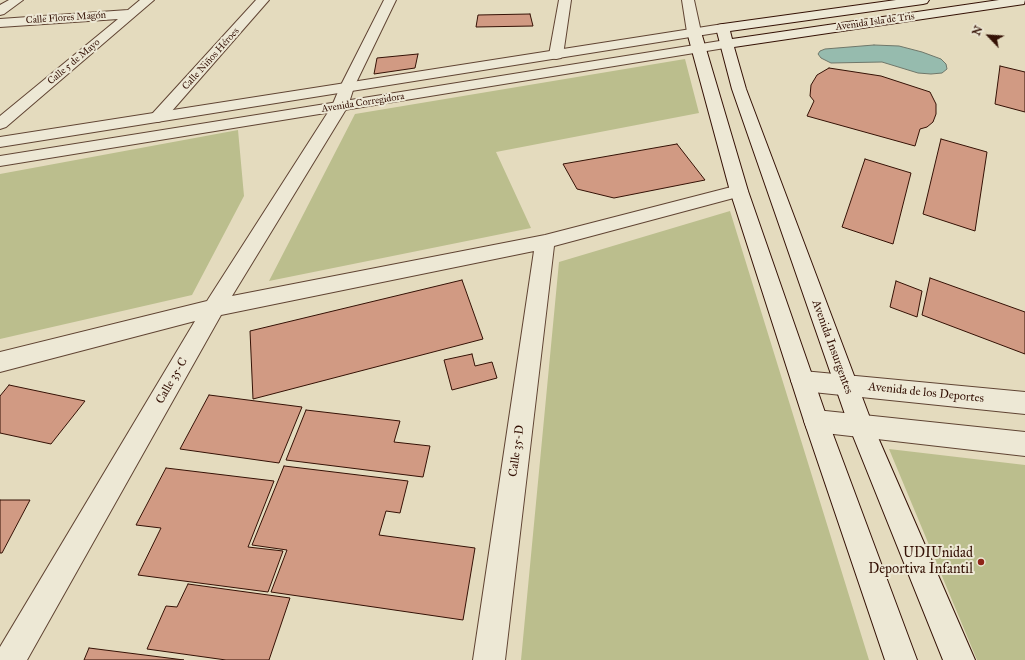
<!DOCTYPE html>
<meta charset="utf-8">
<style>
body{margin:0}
#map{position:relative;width:1025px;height:660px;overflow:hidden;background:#e4dbbe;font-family:"IM FELL Great Primer",serif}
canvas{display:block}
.north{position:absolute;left:969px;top:16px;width:40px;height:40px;-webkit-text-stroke:3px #ede8d5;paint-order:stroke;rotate:295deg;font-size:11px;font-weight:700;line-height:16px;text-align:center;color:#341105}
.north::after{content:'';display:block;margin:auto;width:14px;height:18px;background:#341105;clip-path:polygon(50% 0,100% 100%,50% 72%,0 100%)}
</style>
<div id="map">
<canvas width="1025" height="660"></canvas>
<div class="north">N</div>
</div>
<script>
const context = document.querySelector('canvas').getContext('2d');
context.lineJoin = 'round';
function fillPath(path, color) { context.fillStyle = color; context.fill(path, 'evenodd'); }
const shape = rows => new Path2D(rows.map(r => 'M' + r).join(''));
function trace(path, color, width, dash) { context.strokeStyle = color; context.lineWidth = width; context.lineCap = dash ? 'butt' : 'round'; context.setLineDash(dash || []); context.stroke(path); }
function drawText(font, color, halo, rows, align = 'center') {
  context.font = font + ' "IM FELL Great Primer",serif'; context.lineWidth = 4; context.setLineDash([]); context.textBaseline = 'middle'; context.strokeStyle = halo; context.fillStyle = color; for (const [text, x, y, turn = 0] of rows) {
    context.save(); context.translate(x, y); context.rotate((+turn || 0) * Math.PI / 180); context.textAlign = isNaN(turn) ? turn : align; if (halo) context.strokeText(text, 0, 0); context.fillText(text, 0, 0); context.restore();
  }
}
fillPath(shape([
 [685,59,699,113,496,152,531,228,269,281,355,114],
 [238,130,244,196,192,295,0,339,0,174],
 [730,211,869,660,521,660,559,262],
 [889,449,1025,465,1025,660,977,660]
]), '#bbbe8d');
const water = shape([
 [874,45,899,46,922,52,941,59,946,64,947,69,942,73,931,74,918,73,882,62,831,63,821,58,818,54,820,51,825,49,874,45]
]);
fillPath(water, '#96bbae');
trace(water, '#6f776a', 1);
const building = shape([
 [530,14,533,26,476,27,478,15,530,14],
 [418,54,415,68,374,74,377,58,418,54],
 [1000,66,1025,72,1025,112,995,104,1000,66],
 [829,68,881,76,930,92,936,104,936,114,933,122,927,127,920,129,915,146,807,116,814,101,810,96,811,85,817,75,829,68],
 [941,139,987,152,975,231,923,214,941,139],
 [677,144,705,180,614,198,577,189,563,164,677,144],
 [865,159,911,173,893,244,842,227,865,159],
 [930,278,1025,312,1025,354,922,315,930,278],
 [462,280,483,339,253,399,250,331,462,280],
 [896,281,922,291,917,317,890,307,896,281],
 [472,354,475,366,492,362,497,378,452,390,444,360,472,354],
 [9,385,85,401,51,444,0,433,0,396,9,385],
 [209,395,302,407,279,463,180,449,209,395],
 [306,410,400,421,394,442,430,446,423,477,286,460,306,410],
 [284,466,408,481,400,513,386,511,379,535,475,548,463,620,271,592,287,550,252,545,284,466],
 [166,468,274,481,248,547,283,551,268,592,138,575,161,528,136,525,166,468],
 [0,500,30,500,2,553,0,553,0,500],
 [188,584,290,598,269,660,226,660,147,649,166,606,177,607,188,584],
 [89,648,184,660,84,660,89,648]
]);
fillPath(building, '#d19a83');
trace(building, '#341105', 1);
const minor = shape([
 [9,0,23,0,4,14,0,15,0,5,9,0],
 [140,0,154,0,6,127,0,129,0,116,118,19,0,27,0,19,128,10,140,0],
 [256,0,269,0,164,120,158,122,152,120,150,117,152,114,256,0],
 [384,0,396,0,354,87,348,106,232,296,545,235,739,185,745,187,748,191,745,195,554,246,505,660,473,660,534,251,221,315,27,660,0,660,0,647,195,321,0,372,0,352,207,301,332,106,340,87,384,0],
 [559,0,571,0,563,55,561,58,556,59,551,58,549,55,559,0],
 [682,0,694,0,701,32,699,35,694,36,689,35,687,32,682,0]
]);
const tertiary = shape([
 [723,24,728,25,730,28,728,31,0,147,0,137,723,24],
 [726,40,731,41,733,44,731,47,0,166,0,156,726,40],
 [803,371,1025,392,1025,414,803,391,795,388,791,381,795,374,803,371],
 [816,410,1025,432,1025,456,816,432,807,429,804,421,807,413,816,410]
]);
const secondary = shape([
 [896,0,929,0,927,3,923,4,730,31,732,39,999,0,1025,0,1024,4,734,47,746,89,873,426,975,660,943,660,849,426,732,89,716,28,718,25,723,24,896,0],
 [694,28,699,29,701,32,748,191,828,421,917,660,885,660,804,421,730,191,687,32,689,29,694,28]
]);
trace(minor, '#604433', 2);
trace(tertiary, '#604433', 2);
trace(secondary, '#341105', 2);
fillPath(minor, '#ede8d5');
fillPath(tertiary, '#ede8d5');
fillPath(secondary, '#ede8d5');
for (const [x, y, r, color] of [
 [981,562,4,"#8f2418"]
]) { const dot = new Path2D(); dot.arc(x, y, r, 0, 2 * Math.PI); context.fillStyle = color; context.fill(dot); trace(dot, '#ede8d5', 1.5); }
drawText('10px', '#341105', '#ede8d5', [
 ["Calle Flores Magón",66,18,-4],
 ["Avenida Isla de Tris",875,22,-8],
 ["Calle Niños Héroes",211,59,-48],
 ["Calle 5 de Mayo",74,62,-40],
 ["Avenida Corregidora",363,103,-9]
]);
drawText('12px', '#341105', '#ede8d5', [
 ["Avenida Insurgentes",832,347,70],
 ["Calle 35-C",172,381,-60],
 ["Avenida de los Deportes",926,393,6],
 ["Calle 35-D",517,451,-82]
]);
drawText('14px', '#341105', '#ede8d5', [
 ["UDIUnidad",973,554],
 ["Deportiva Infantil",973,570]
], 'right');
</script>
